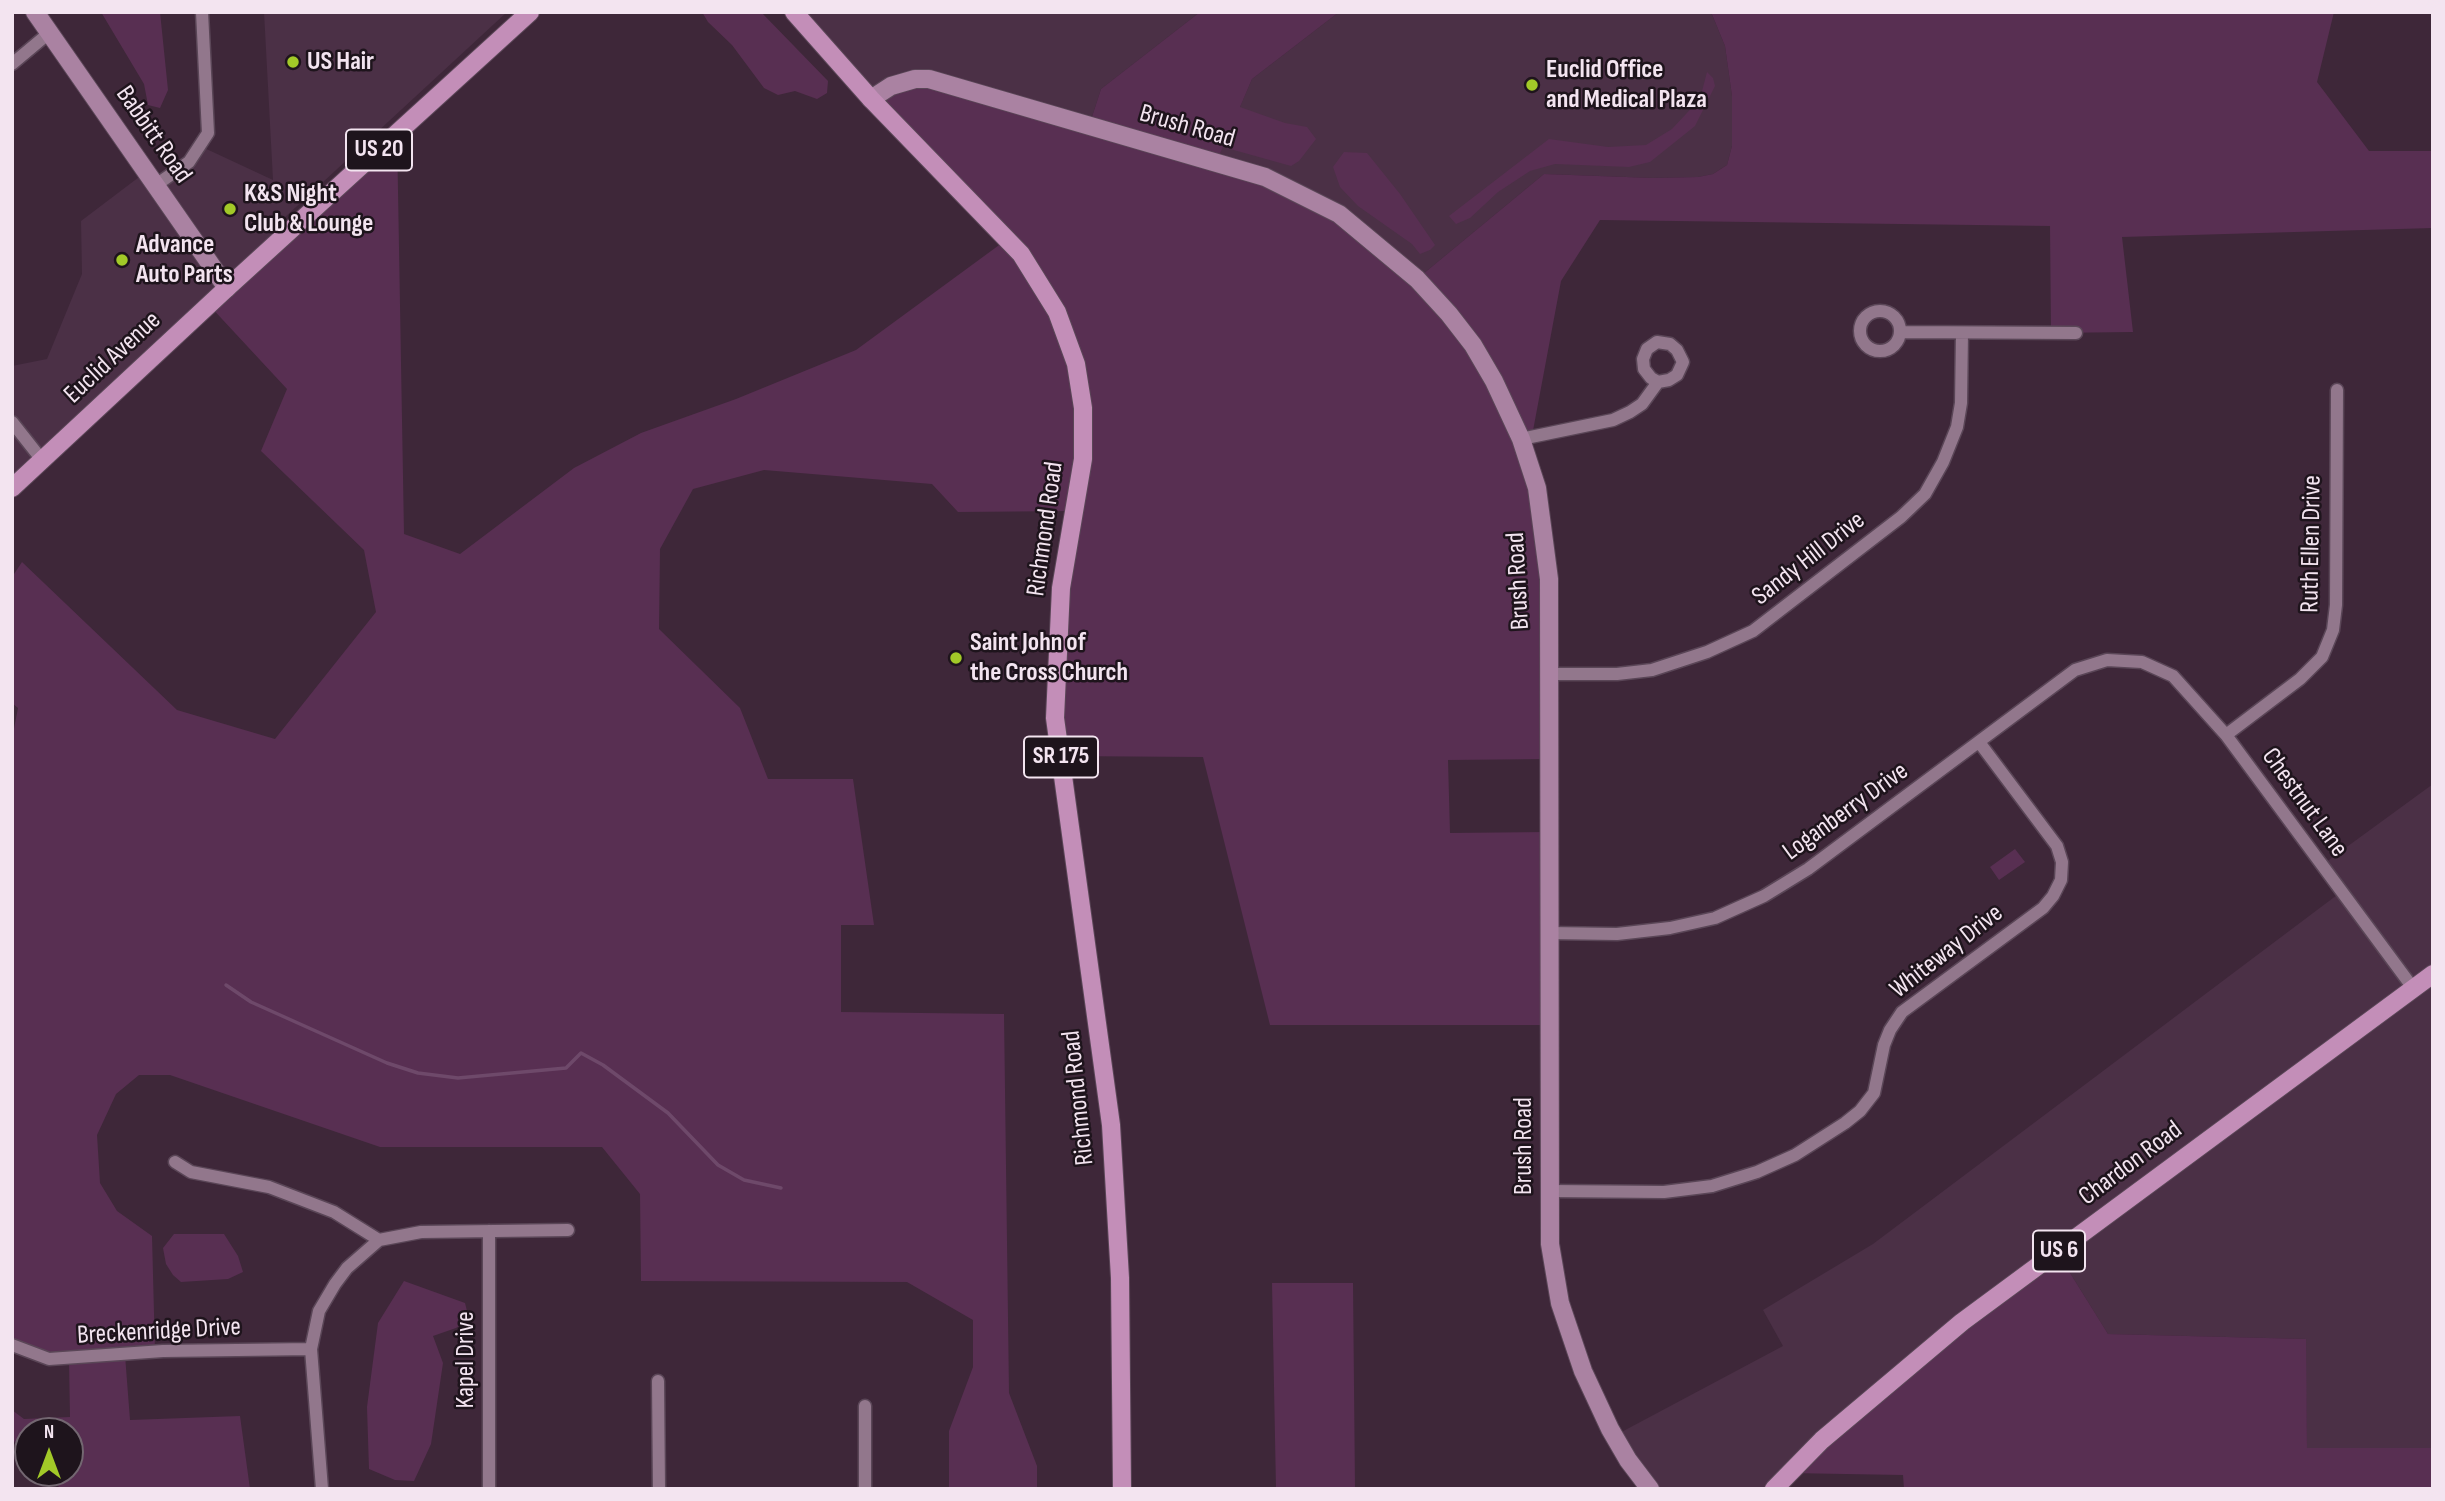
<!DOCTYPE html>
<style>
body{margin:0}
#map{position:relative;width:2445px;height:1501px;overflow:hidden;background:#3e2739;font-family:"Sofia Sans Condensed",sans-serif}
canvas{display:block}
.frame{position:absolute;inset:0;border:14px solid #f3e4f0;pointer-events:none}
.north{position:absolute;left:14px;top:1417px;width:70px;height:70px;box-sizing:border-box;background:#1e141c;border:2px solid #736771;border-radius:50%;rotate:0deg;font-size:19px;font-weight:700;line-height:28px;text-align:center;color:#f3e4f0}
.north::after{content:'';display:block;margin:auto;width:24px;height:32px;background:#a2c928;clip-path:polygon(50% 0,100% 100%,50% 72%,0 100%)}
</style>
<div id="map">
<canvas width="2445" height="1501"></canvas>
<div class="frame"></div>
<div class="north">N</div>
</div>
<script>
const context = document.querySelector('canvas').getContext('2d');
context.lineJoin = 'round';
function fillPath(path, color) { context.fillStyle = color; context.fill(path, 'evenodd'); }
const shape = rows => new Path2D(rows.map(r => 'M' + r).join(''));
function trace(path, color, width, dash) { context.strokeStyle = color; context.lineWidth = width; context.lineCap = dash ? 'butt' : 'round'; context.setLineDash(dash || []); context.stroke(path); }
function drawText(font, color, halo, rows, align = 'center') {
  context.font = font + ' "Sofia Sans Condensed",sans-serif'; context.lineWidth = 5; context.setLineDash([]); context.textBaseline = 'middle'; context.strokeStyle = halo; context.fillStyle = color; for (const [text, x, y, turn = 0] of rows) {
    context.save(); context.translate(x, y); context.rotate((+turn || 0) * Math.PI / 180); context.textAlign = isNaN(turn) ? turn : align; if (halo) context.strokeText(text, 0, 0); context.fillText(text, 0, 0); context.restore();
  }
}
fillPath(shape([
 [264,12,507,12,283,219,291,230,12,488,12,366,47,359,82,274,81,221,147,171,156,184,200,146,273,180],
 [794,12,1200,12,1101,89,1089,126,871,99],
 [1339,12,1711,12,1725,46,1732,96,1732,146,1727,165,1713,174,1698,177,1653,178,1544,174,1417,279,1216,162,1252,79],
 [2433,784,2433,1448,2307,1448,2305,1339,2108,1334,2057,1252,1774,1489,1650,1489,1614,1436,1783,1346,1763,1310,1873,1244,2341,892,2322,865]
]), '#4b3046');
fillPath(shape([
 [101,12,160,12,168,90,160,108,148,105,144,84],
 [702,12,761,12,828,81,827,93,817,99,795,91,778,95,764,88,732,45,708,22],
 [1200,12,1339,12,1252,79,1240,107,1285,123,1307,127,1316,139,1299,161,1291,166,1223,147,1216,162,1339,214,1417,279,1544,174,1653,178,1698,177,1713,174,1727,165,1732,146,1732,96,1725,46,1711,12,2334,12,2317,82,2369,151,2433,151,2433,228,2122,237,2133,332,2051,333,2050,226,1600,220,1561,281,1532,436,1521,439,1537,488,1548,759,1448,760,1450,833,1548,832,1549,1025,1270,1025,1203,757,1061,756,1073,511,958,512,932,484,764,470,693,489,660,549,659,629,740,708,768,779,853,779,874,925,841,925,841,1012,1004,1014,1009,1393,1037,1466,1037,1489,949,1489,949,1431,973,1367,973,1320,907,1282,641,1281,640,1194,602,1147,380,1147,170,1075,139,1075,116,1094,97,1135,100,1183,117,1211,152,1236,155,1352,125,1355,130,1420,240,1416,250,1489,61,1489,46,1473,70,1473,70,1431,28,1431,28,1455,12,1439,12,1410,24,1419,70,1417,69,1360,12,1345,12,739,18,708,12,703,12,577,22,562,177,710,275,739,376,612,364,550,261,451,287,389,209,305,397,133,404,534,460,554,574,468,641,433,736,399,856,350,1006,240,871,99,915,79,1089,126,1101,89],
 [1707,72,1713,78,1715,86,1695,126,1650,162,1629,167,1555,164,1530,171,1498,192,1470,218,1456,224,1449,216,1549,139,1608,147,1646,145,1672,129,1700,99],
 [1344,152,1367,153,1400,194,1435,245,1430,250,1420,254,1412,244,1358,206,1340,187,1333,167],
 [2015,849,2025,862,1999,880,1990,867],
 [174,1234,224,1234,238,1256,243,1272,228,1279,181,1282,173,1275,166,1264,163,1248],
 [2057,1252,2108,1334,2306,1339,2307,1448,2433,1448,2433,1489,1904,1489,1903,1475,1788,1473],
 [404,1281,465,1303,469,1319,456,1328,433,1336,443,1363,431,1444,414,1481,395,1480,369,1469,367,1407,378,1323],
 [1272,1283,1353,1283,1355,1489,1276,1489]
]), '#582f52');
trace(shape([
 [226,985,251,1002,387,1063,418,1073,458,1078,566,1068,581,1053,603,1065,668,1113,718,1165,744,1180,781,1188]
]), '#6e496a', 3.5);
const street = shape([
 [12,64,49,33],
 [156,185,189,162,208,133,202,12],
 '1860 331a20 20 0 1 1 40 0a20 20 0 1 1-40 0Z',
 [1901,332,2076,333],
 [12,422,42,460],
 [1521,439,1613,420,1630,412,1642,404,1658,382,1669,380,1677,375,1683,362,1677,350,1670,344,1657,342,1647,349,1643,359,1644,369,1651,378,1658,382],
 [1548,674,1617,674,1652,670,1707,652,1753,631,1901,517,1925,494,1943,462,1957,427,1961,403,1962,333],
 [2226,735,2300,679,2322,657,2333,630,2336,605,2337,390],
 [1549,933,1617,934,1670,928,1715,918,1764,896,1808,869,2075,670,2107,660,2142,662,2173,676,2226,735,2413,988],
 [175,1162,191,1172,269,1187,334,1212,379,1240],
 [1550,1191,1664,1192,1712,1186,1757,1172,1795,1155,1845,1123,1860,1111,1874,1093,1884,1045,1890,1030,1902,1012,2043,908,2053,896,2061,880,2062,862,2057,846,1979,742],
 [12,1345,49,1359,163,1351,311,1349],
 [658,1381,659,1489],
 [865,1406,865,1489],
 [322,1489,311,1349,319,1311,335,1284,347,1268,379,1240,421,1232,568,1230],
 [489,1489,489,1231]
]);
const secondary = shape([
 [35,12,227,288],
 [871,99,891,86,915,79,929,79,1265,177,1339,214,1417,279,1449,314,1473,345,1494,381,1521,439,1537,488,1549,579,1550,1244,1560,1303,1583,1371,1610,1429,1628,1460,1650,1489]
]);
const primary = shape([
 [794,12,871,99,1021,254,1057,312,1076,364,1083,408,1083,459,1061,588,1055,718,1111,1125,1120,1278,1122,1489],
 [12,488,227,288,530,12],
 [1774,1489,1822,1440,1962,1322,2433,974]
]);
trace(street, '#5a4657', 15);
trace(secondary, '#5a4657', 20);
trace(primary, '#5a4657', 20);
trace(street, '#92778c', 12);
trace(secondary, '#aa82a2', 18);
trace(primary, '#c38eb8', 18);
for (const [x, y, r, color] of [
 [293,62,7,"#a2c928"],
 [1532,85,7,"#a2c928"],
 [230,209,7,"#a2c928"],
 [122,260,7,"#a2c928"],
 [956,658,7,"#a2c928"]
]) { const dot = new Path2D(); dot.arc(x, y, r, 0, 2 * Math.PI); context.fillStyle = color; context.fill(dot); trace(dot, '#1e141c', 2.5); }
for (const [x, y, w] of [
 [379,150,66],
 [1061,757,74],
 [2059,1251,52]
]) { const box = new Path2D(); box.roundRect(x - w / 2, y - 20.5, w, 41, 5); context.fillStyle = '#1e141c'; context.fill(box); trace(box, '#f3e4f0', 2); }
drawText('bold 24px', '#f3e4f0', null, [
 ["US 20",379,150],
 ["SR 175",1061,757],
 ["US 6",2059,1251]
]);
drawText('bold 26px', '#f3e4f0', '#1e141c', [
 ["US Hair",307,62],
 ["Euclid Office",1546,70],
 ["and Medical Plaza",1546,100],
 ["K&S Night",244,194],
 ["Club & Lounge",244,224],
 ["Advance",136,245],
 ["Auto Parts",136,275],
 ["Saint John of",970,643],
 ["the Cross Church",970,673]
], 'left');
drawText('26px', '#f3e4f0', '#1e141c', [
 ["Brush Road",1187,127,16],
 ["Babbitt Road",153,135,55],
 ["Euclid Avenue",113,358,-43],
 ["Richmond Road",1046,529,-82],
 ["Ruth Ellen Drive",2312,544,-89],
 ["Sandy Hill Drive",1809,559,-38],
 ["Brush Road",1519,581,-93],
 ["Chestnut Lane",2304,803,54],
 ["Loganberry Drive",1846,812,-36],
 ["Whiteway Drive",1947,952,-38],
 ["Richmond Road",1079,1098,-96],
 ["Brush Road",1524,1146,-90],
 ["Chardon Road",2131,1164,-37],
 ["Breckenridge Drive",159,1332,-3],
 ["Kapel Drive",466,1360,-90]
]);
</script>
